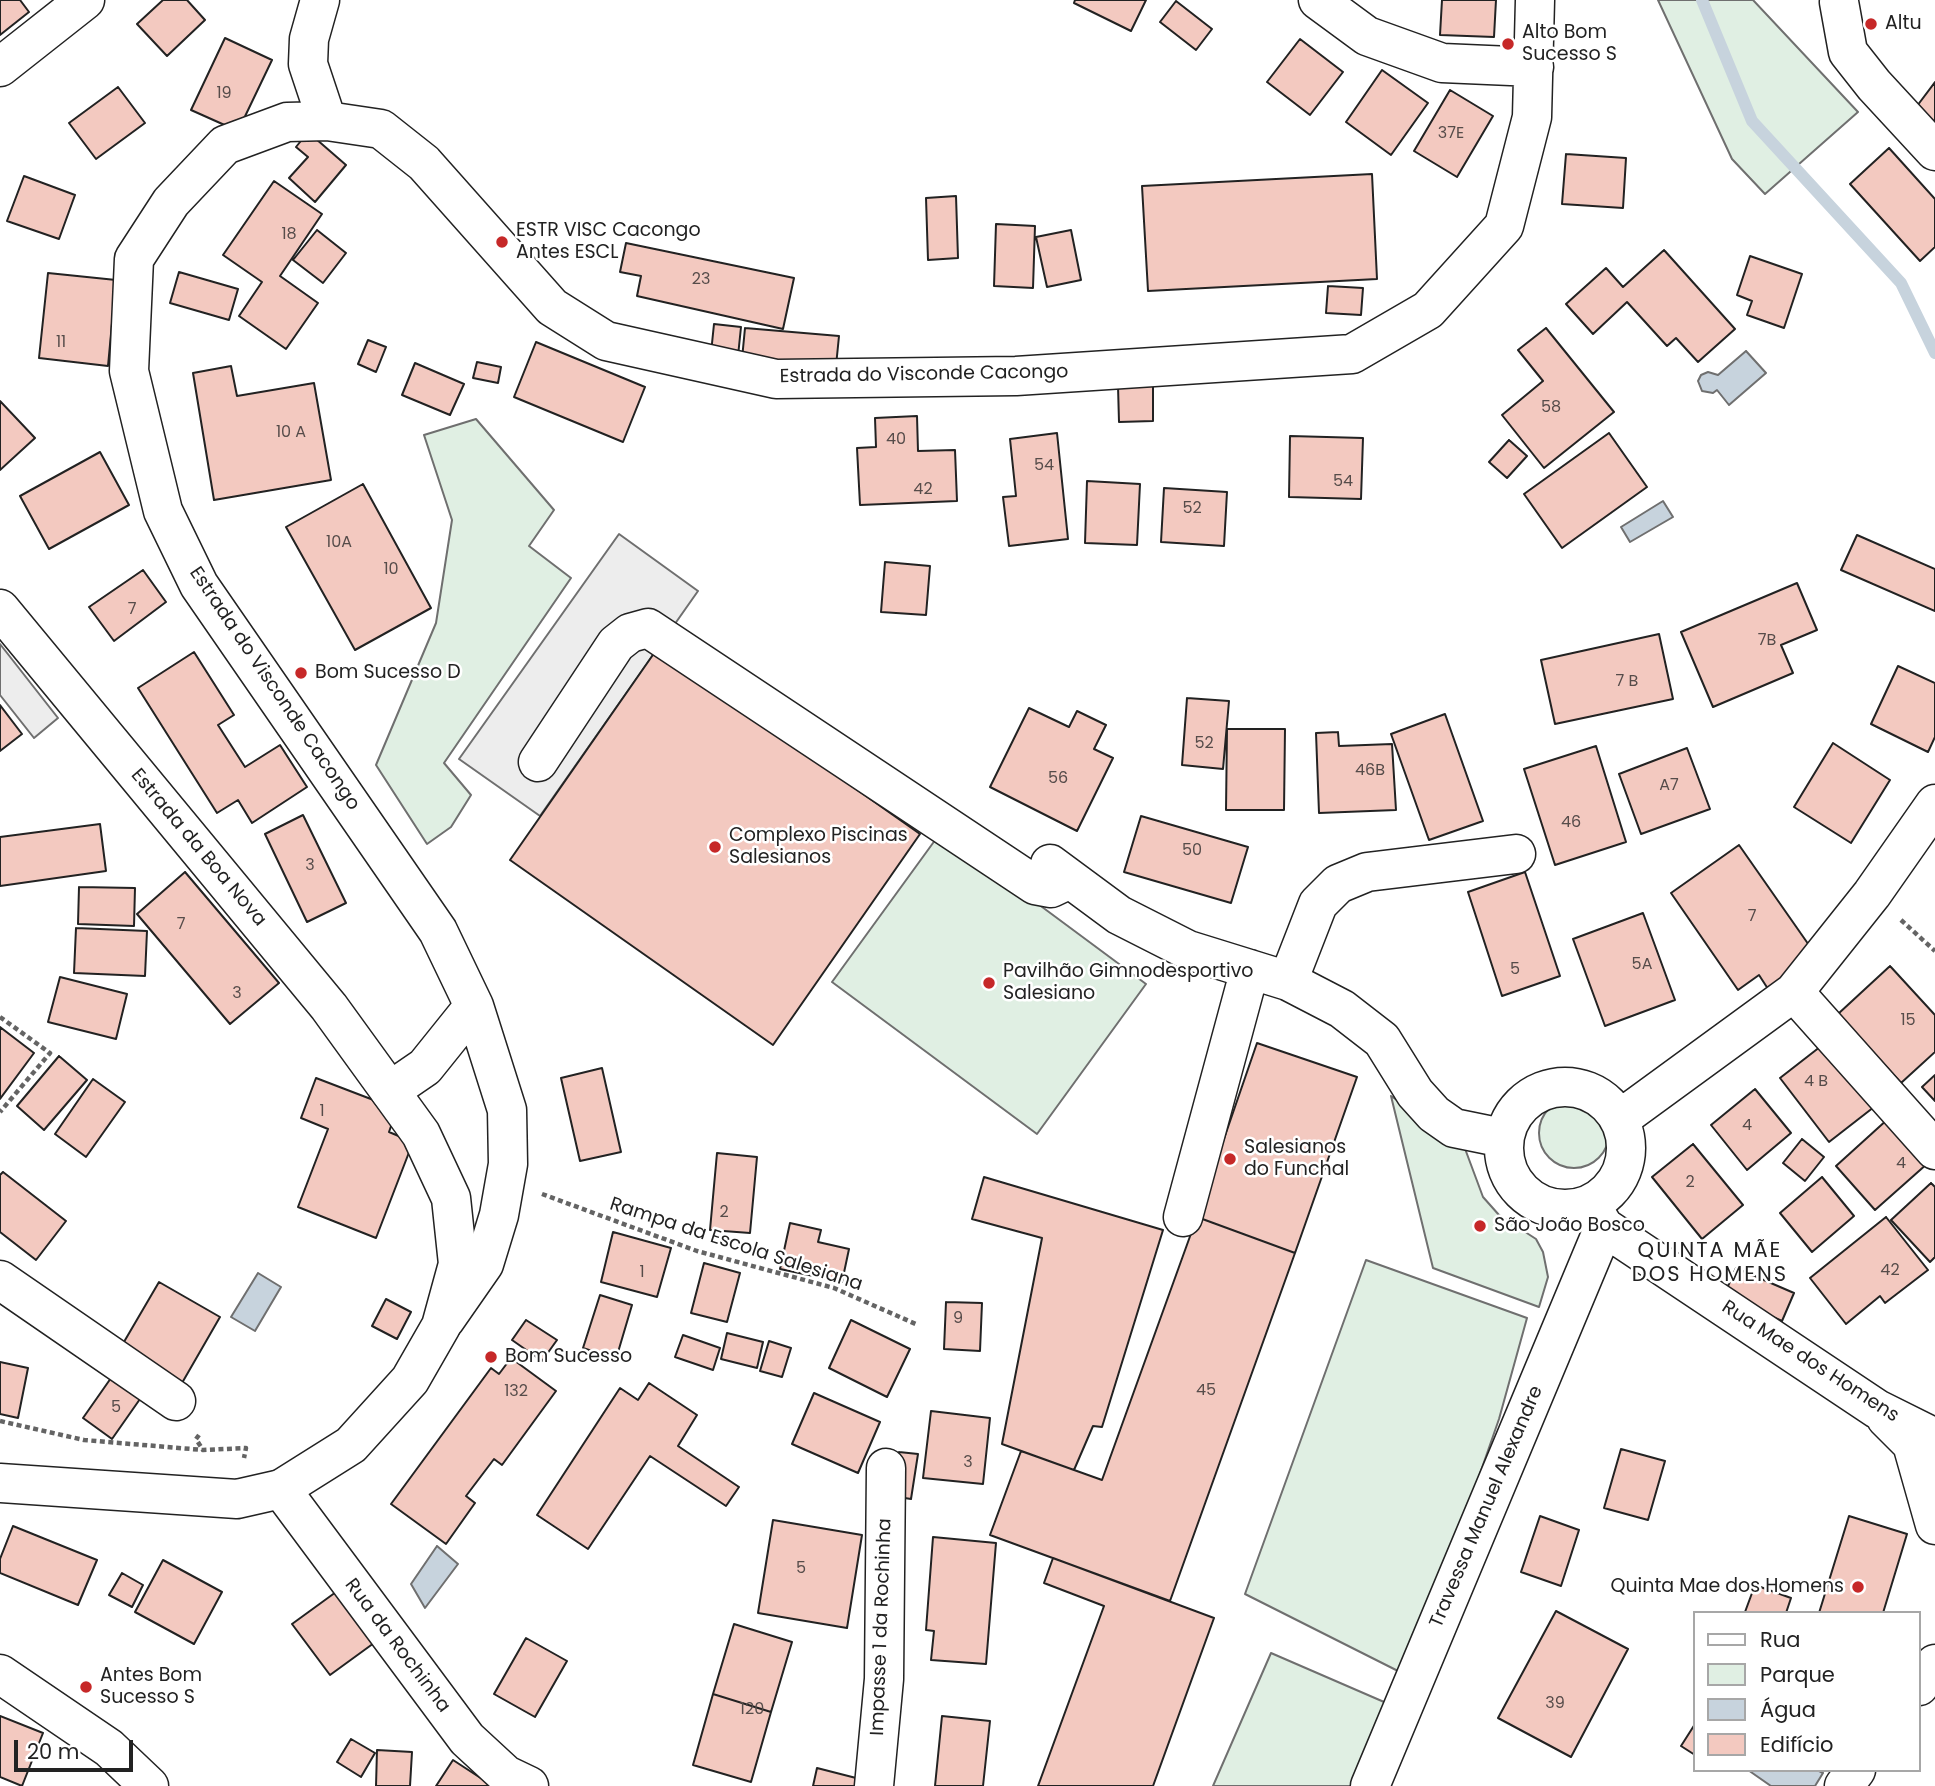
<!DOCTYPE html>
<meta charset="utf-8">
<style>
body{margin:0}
#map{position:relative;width:1935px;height:1786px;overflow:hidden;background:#fff;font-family:Poppins,sans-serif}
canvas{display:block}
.legend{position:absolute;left:1693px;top:1611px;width:228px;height:161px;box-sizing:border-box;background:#fff;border:2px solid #a7a7a7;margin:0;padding:9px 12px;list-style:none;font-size:21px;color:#222}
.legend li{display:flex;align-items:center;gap:14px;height:35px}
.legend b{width:35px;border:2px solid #a7a7a7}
.scale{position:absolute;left:14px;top:1740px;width:119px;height:32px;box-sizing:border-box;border:4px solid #222;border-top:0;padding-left:9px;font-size:21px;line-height:24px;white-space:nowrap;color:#222;-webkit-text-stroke:5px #fff;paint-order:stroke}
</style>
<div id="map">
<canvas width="1935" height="1786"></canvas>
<ul class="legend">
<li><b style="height:9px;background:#fff"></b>Rua</li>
<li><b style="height:19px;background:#e0efe3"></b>Parque</li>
<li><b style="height:19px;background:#c7d3dd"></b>Água</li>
<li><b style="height:19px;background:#f3c9c0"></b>Edifício</li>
</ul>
<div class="scale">20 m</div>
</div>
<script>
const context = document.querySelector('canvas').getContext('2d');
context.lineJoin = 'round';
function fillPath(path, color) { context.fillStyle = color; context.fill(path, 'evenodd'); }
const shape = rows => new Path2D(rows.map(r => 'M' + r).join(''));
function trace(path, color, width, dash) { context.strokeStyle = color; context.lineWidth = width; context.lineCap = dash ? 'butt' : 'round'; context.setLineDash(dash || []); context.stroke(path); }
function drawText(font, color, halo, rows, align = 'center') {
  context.font = font + ' Poppins,sans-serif'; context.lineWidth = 5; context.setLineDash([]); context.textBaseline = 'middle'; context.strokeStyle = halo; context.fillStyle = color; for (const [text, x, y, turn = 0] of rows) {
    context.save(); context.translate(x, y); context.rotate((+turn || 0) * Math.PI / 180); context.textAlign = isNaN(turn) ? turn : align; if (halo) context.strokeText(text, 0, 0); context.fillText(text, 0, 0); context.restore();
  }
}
const green = shape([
 [1658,0,1753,0,1858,112,1765,194,1732,159,1658,0],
 [476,419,554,510,529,546,571,578,444,763,471,795,451,827,427,844,376,765,436,623,452,520,424,435,476,419],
 [941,832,1146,984,1037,1134,832,982,941,832],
 [1391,1096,1464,1146,1483,1197,1499,1215,1536,1239,1543,1252,1548,1277,1539,1307,1433,1268,1391,1096],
 '1539 1133a35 35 0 1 1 70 0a35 35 0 1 1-70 0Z',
 [1366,1260,1527,1318,1499,1419,1445,1574,1400,1672,1245,1594,1366,1260],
 [1271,1653,1391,1705,1357,1786,1213,1786,1271,1653]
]);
fillPath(green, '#e0efe3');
trace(green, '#6f6f6f', 2);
const parking = shape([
 [619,534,698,591,540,816,459,759,619,534],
 [0,644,58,718,34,738,0,695,0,644]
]);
fillPath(parking, '#ededed');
trace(parking, '#6f6f6f', 2);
const water = shape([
 [1746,351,1766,373,1729,405,1717,390,1713,393,1702,391,1698,381,1701,375,1708,372,1718,375,1746,351],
 [1663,501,1673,517,1630,542,1621,527,1663,501],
 [258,1273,281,1287,255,1331,231,1317,258,1273],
 [437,1546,458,1564,425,1608,411,1584,437,1546],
 [1748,1770,1817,1770,1823,1773,1815,1786,1771,1786,1748,1770]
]);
fillPath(water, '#c7d3dd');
trace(water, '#6f6f6f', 2);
trace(shape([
 [1702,0,1752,121,1901,283,1935,353]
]), '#c7d3dd', 12);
const building = shape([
 [0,0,20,0,29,12,0,35,0,0],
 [163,0,187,0,205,20,167,56,137,24,163,0],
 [1075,0,1146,0,1131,31,1074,3,1075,0],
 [1442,0,1496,0,1494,37,1440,35,1442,0],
 [1176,1,1212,29,1196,50,1160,22,1176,1],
 [225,38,272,60,238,131,191,110,225,38],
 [1300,39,1343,72,1310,115,1267,82,1300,39],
 [1382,70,1428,103,1391,155,1346,122,1382,70],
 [1935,82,1935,126,1914,110,1935,82],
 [118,87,145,123,96,159,69,123,118,87],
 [1450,90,1493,116,1457,177,1414,151,1450,90],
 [308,132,346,165,315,202,289,178,308,157,296,147,308,132],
 [1889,148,1935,199,1935,247,1920,261,1850,184,1889,148],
 [1566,154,1626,158,1623,208,1562,204,1566,154],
 [1372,174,1377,279,1148,291,1142,186,1372,174],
 [24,176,75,195,59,239,7,221,24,176],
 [274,181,322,214,280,276,318,303,286,349,239,316,262,282,223,255,274,181],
 [956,196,958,258,928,260,926,198,956,196],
 [996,224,1035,226,1033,288,994,286,996,224],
 [317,230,346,253,323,283,293,260,317,230],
 [1071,230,1081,280,1047,287,1036,237,1071,230],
 [626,243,794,278,783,329,637,296,641,276,620,272,626,243],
 [1664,250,1735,329,1698,362,1676,338,1667,346,1627,302,1593,334,1566,304,1606,268,1623,287,1664,250],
 [1750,256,1802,274,1784,328,1747,315,1752,301,1737,295,1750,256],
 [179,272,238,289,229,320,170,303,179,272],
 [48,273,116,280,108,366,39,358,48,273],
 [1328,286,1363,288,1361,315,1326,313,1328,286],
 [714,324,741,327,738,356,711,353,714,324],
 [745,328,839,336,836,366,742,359,745,328],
 [1546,328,1614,412,1544,468,1502,415,1543,381,1518,350,1546,328],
 [368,340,386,347,376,372,358,364,368,340],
 [536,342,645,387,623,442,514,397,536,342],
 [477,362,501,367,498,383,473,378,477,362],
 [415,363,464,384,450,415,402,395,415,363],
 [231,366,237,396,314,383,331,480,214,500,193,373,231,366],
 [1118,386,1153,386,1153,421,1119,422,1118,386],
 [0,401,35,438,0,470,0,401],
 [917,416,918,451,955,450,957,501,860,505,857,448,876,447,875,418,917,416],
 [1057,433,1068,539,1009,546,1003,497,1016,496,1010,439,1057,433],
 [1609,433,1647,487,1562,548,1524,494,1609,433],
 [1290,436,1363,438,1361,499,1289,497,1290,436],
 [1509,440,1527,456,1507,478,1489,462,1509,440],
 [100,452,129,505,49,549,20,496,100,452],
 [1087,481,1140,484,1137,545,1085,543,1087,481],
 [363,484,431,608,355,650,286,527,363,484],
 [1164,488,1227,492,1224,546,1161,542,1164,488],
 [1857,535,1935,569,1935,611,1841,570,1857,535],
 [885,562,930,566,926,615,881,612,885,562],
 [143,570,166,602,114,641,89,607,143,570],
 [1797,583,1817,630,1781,645,1793,673,1713,707,1681,632,1797,583],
 [1659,634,1673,699,1555,724,1541,660,1659,634],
 [657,649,920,834,773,1045,510,860,657,649],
 [194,652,234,715,218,725,245,767,280,745,307,787,252,823,238,800,217,813,138,688,194,652],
 [1898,666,1935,683,1935,737,1928,752,1871,724,1898,666],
 [1187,698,1229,701,1223,769,1182,765,1187,698],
 [0,705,22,734,0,751,0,705],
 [1029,708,1069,727,1077,711,1106,725,1094,749,1113,758,1077,831,990,787,1029,708],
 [1445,714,1483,821,1429,840,1391,734,1445,714],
 [1227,729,1285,729,1284,810,1226,810,1227,729],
 [1338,732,1339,746,1392,744,1396,810,1319,813,1316,733,1338,732],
 [1833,743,1890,780,1851,843,1794,807,1833,743],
 [1596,746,1626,842,1555,865,1524,769,1596,746],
 [1687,748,1710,809,1641,834,1619,774,1687,748],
 [303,815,346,903,307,922,265,834,303,815],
 [1141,816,1248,847,1231,903,1124,872,1141,816],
 [100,824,106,871,0,886,0,837,100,824],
 [1739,845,1818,958,1770,992,1759,975,1738,990,1671,893,1739,845],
 [185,872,279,983,230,1024,137,914,185,872],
 [1525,872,1560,976,1502,996,1468,892,1525,872],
 [79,887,135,888,134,926,78,924,79,887],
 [1643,913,1675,1000,1605,1026,1573,939,1643,913],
 [76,928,147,931,145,976,74,973,76,928],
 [1890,966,1935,1015,1935,1052,1901,1083,1838,1014,1890,966],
 [60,977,127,994,116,1039,48,1022,60,977],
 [0,1027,34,1053,0,1099,0,1027],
 [1257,1043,1357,1077,1295,1253,1197,1217,1257,1043],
 [1825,1043,1874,1107,1829,1142,1780,1078,1825,1043],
 [59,1056,87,1080,44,1130,17,1106,59,1056],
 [602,1068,621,1152,580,1161,561,1078,602,1068],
 [1935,1075,1935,1101,1922,1087,1935,1075],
 [316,1078,397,1109,389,1132,413,1142,376,1238,298,1207,328,1129,301,1118,316,1078],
 [93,1079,125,1102,86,1157,55,1134,93,1079],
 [1755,1089,1791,1133,1747,1170,1711,1125,1755,1089],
 [1889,1118,1928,1163,1875,1210,1836,1166,1889,1118],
 [1802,1139,1824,1157,1805,1181,1783,1163,1802,1139],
 [1693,1144,1743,1205,1702,1239,1652,1177,1693,1144],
 [717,1153,757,1157,750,1233,710,1230,717,1153],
 [3,1172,66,1221,36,1260,0,1232,0,1175,3,1172],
 [984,1177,1163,1230,1102,1427,1093,1426,1074,1470,1002,1444,1042,1238,972,1219,984,1177],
 [1822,1177,1854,1216,1812,1252,1780,1213,1822,1177],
 [1931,1183,1935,1187,1935,1257,1930,1262,1891,1220,1931,1183],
 [1197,1217,1295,1253,1170,1601,990,1535,1021,1451,1102,1480,1197,1217],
 [1886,1217,1928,1270,1885,1303,1880,1296,1846,1324,1810,1278,1886,1217],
 [790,1223,821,1230,818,1242,849,1249,842,1282,780,1269,790,1223],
 [613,1232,671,1248,657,1297,601,1282,613,1232],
 [704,1263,740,1273,727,1322,691,1313,704,1263],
 [1736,1268,1794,1293,1782,1321,1724,1295,1736,1268],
 [159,1282,220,1317,182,1383,121,1347,159,1282],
 [600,1295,632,1305,616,1359,583,1348,600,1295],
 [386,1299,411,1312,397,1339,372,1326,386,1299],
 [946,1302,982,1303,980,1351,944,1349,946,1302],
 [526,1320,557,1340,542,1361,512,1340,526,1320],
 [851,1320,910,1349,887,1397,829,1368,851,1320],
 [727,1333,763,1342,757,1368,721,1359,727,1333],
 [683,1335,720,1348,713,1370,675,1357,683,1335],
 [769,1341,791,1348,782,1377,760,1371,769,1341],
 [511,1358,556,1391,502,1465,494,1459,466,1496,475,1503,446,1544,391,1504,491,1368,499,1374,511,1358],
 [0,1362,28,1368,18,1418,0,1414,0,1362],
 [111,1378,140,1399,112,1439,83,1418,111,1378],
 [649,1383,697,1415,678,1446,739,1487,726,1506,650,1456,588,1549,537,1515,620,1388,638,1400,649,1383],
 [814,1393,880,1422,858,1473,792,1444,814,1393],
 [931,1411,990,1418,983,1484,923,1478,931,1411],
 [1621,1449,1665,1461,1648,1520,1604,1508,1621,1449],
 [899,1452,918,1454,911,1499,892,1496,899,1452],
 [1540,1516,1579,1530,1561,1586,1521,1572,1540,1516],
 [1849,1516,1907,1534,1883,1613,1819,1613,1849,1516],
 [773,1520,862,1535,847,1628,758,1613,773,1520],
 [13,1526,97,1560,78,1605,0,1573,0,1559,13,1526],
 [933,1537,996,1543,986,1664,931,1660,934,1631,926,1630,933,1537],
 [1053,1558,1214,1618,1153,1786,1038,1786,1104,1606,1044,1583,1053,1558],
 [163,1560,222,1592,194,1644,135,1612,163,1560],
 [122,1573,143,1585,132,1607,109,1595,122,1573],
 [1755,1585,1791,1598,1786,1613,1745,1612,1755,1585],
 [336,1592,374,1643,330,1675,292,1624,336,1592],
 [1556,1611,1628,1649,1571,1757,1498,1718,1556,1611],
 [734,1624,792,1642,771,1712,713,1694,734,1624],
 [526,1638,567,1661,535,1717,494,1694,526,1638],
 [713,1694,771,1712,751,1782,693,1765,713,1694],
 [0,1716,43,1733,22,1786,0,1777,0,1716],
 [942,1716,990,1721,983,1786,935,1786,942,1716],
 [1695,1724,1695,1755,1681,1746,1695,1724],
 [351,1739,375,1753,361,1777,337,1762,351,1739],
 [377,1750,412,1752,410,1786,376,1786,377,1750],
 [453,1760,493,1786,436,1786,453,1760],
 [817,1768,860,1779,858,1786,813,1786,817,1768]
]);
fillPath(building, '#f3c9c0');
trace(building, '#222', 2);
const minor = shape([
 [320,0,309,39,308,64,327,121],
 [1318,0,1367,36,1442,63,1534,67],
 [1839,2,1848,52,1874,85,1935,151],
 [0,67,85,0],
 [538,762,616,644,630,633,648,628,1035,885,1051,888,1070,879],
 [1050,864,1119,915,1188,950,1288,981,1342,1009,1382,1040,1415,1093,1434,1114,1454,1128,1503,1138],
 [1288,981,1318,904,1338,884,1367,872,1516,854],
 [1794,992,1935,1150],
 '1504 1148a61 61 0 1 1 122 0a61 61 0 1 1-122 0Z',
 [390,1091,425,1067,474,1006,438,931,199,585,163,511,129,371,134,259,171,202,225,145,287,122,327,121,381,129,424,163,552,307,606,341,776,379,1016,376,1352,354,1428,310,1504,226,1532,117,1535,0],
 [1620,1119,1794,992,1872,894,1935,804],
 [1592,1207,1604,1227,1877,1409,1935,1438],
 [1183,1217,1250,969],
 [0,1280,176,1401],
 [445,1320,484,1264,499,1215,508,1164,507,1110,474,1006],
 [1886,1418,1912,1444,1935,1525],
 [281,1489,467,1739,506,1775,529,1786],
 [1919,1686,1935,1664],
 [874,1786,884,1679,886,1468],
 [1370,1786,1604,1227],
 [1844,1786,1856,1770]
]);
const major = shape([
 [0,609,329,1007,421,1134,451,1198,458,1264,441,1326,410,1380,351,1445,281,1489,237,1499,0,1483],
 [0,1674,109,1748,149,1786]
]);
trace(minor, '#222', 41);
trace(major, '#222', 41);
trace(shape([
 [1901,920,1935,951],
 [0,1017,50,1053,0,1112],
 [542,1194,697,1251,834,1288,918,1325],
 [0,1421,84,1440,203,1450,246,1448,244,1458],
 [199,1435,196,1439,203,1450]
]), '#646464', 4.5, [5, 3.5]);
trace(minor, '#fff', 38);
trace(major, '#fff', 38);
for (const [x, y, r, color] of [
 [1871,24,7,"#c62828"],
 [1508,44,7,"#c62828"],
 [502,242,7,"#c62828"],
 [301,673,7,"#c62828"],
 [715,847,7,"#c62828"],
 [989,983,7,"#c62828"],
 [1230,1159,7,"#c62828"],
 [1480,1226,7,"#c62828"],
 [491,1357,7,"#c62828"],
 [1858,1587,7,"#c62828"],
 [86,1687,7,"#c62828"]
]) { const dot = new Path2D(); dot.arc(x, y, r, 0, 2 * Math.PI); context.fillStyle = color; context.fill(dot); trace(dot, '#fff', 2.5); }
drawText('16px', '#564c4a', null, [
 ["19",224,94],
 ["37E",1451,134],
 ["18",289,235],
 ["23",701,280],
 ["11",61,343],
 ["58",1551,408],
 ["10 A",291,433],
 ["40",896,440],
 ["54",1044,466],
 ["54",1343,482],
 ["42",923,490],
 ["52",1192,509],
 ["10A",339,543],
 ["10",391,570],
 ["7",132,610],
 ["7B",1767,641],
 ["7 B",1627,682],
 ["52",1204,744],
 ["46B",1370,771],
 ["56",1058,779],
 ["A7",1669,786],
 ["46",1571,823],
 ["50",1192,851],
 ["3",310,866],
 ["7",1752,917],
 ["7",181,925],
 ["5A",1642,965],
 ["5",1515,970],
 ["3",237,994],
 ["15",1908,1021],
 ["4 B",1816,1082],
 ["1",322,1112],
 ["4",1747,1126],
 ["4",1901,1164],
 ["2",1690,1183],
 ["2",724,1213],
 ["42",1890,1271],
 ["1",642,1273],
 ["9",958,1319],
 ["45",1206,1391],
 ["132",516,1392],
 ["5",116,1408],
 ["3",968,1463],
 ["5",801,1569],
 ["39",1555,1704],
 ["120",752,1710]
]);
drawText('19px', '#222', '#fff', [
 ["Altu",1885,24],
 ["Alto Bom",1522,33],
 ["Sucesso S",1522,55],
 ["ESTR VISC Cacongo",516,231],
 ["Antes ESCL",516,253],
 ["Bom Sucesso D",315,673],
 ["Complexo Piscinas",729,836],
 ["Salesianos",729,858],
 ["Pavilhão Gimnodesportivo",1003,972],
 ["Salesiano",1003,994],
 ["Salesianos",1244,1148],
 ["do Funchal",1244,1170],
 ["São João Bosco",1494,1226],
 ["Bom Sucesso",505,1357],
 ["Quinta Mae dos Homens",1844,1587,"right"],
 ["Antes Bom",100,1676],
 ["Sucesso S",100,1698]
], 'left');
drawText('19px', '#222', '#fff', [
 ["Estrada do Visconde Cacongo",924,375,-1],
 ["Estrada do Visconde Cacongo",274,689,56],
 ["Estrada da Boa Nova",198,848,50],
 ["Rampa da Escola Salesiana",736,1245,18],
 ["Rua Mae dos Homens",1810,1362,33],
 ["Travessa Manuel Alexandre",1487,1507,-67],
 ["Impasse 1 da Rochinha",882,1627,-88],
 ["Rua da Rochinha",397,1646,53]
]);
context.letterSpacing = '2px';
drawText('21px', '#222', '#fff', [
 ["QUINTA MÃE",1710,1252],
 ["DOS HOMENS",1710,1276]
]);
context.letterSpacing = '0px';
</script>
